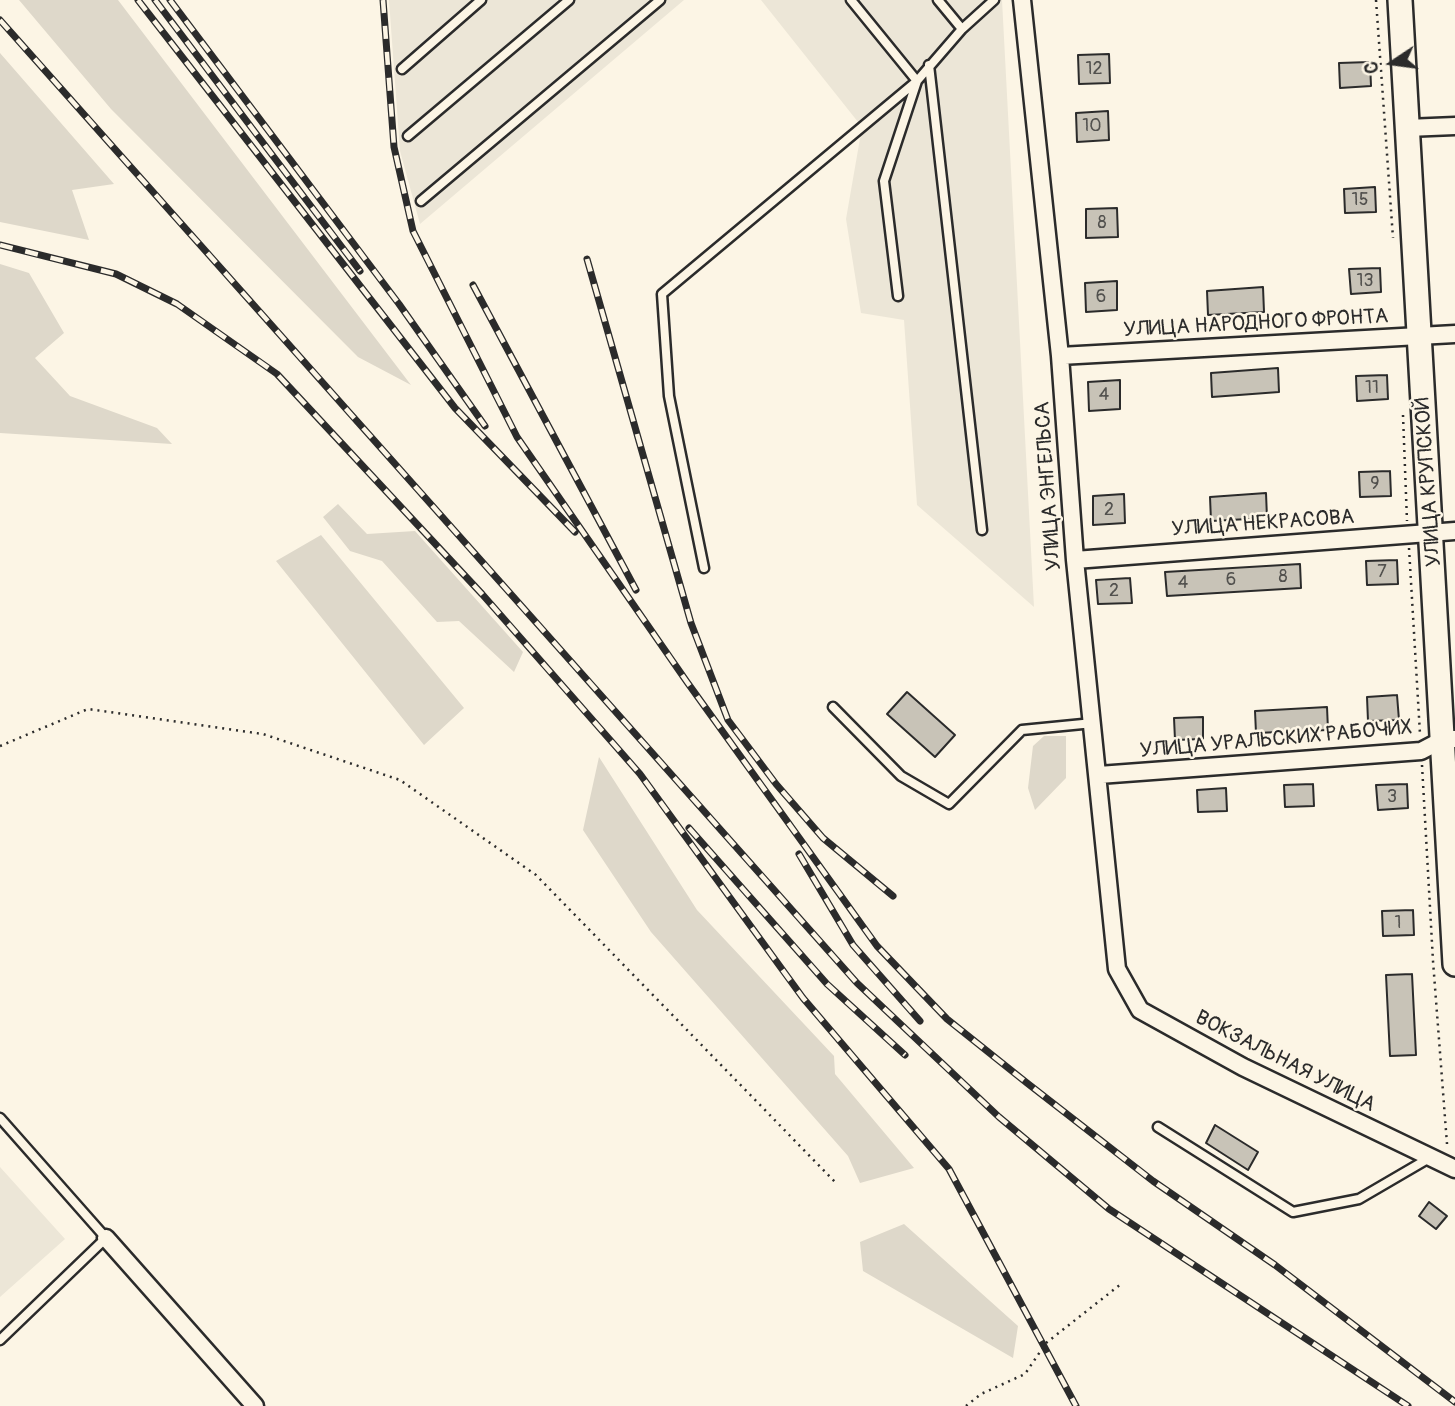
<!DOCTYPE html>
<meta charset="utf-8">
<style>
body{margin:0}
#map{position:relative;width:1455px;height:1406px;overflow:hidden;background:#fcf5e5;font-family:Pangolin,sans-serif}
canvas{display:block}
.north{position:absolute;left:1357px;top:28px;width:70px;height:70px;-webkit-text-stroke:5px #fcf5e5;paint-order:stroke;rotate:257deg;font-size:19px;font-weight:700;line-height:28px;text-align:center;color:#2b2b2b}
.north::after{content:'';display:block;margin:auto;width:24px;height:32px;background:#2b2b2b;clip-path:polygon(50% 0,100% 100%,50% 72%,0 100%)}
</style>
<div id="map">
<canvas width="1455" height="1406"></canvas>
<div class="north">С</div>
</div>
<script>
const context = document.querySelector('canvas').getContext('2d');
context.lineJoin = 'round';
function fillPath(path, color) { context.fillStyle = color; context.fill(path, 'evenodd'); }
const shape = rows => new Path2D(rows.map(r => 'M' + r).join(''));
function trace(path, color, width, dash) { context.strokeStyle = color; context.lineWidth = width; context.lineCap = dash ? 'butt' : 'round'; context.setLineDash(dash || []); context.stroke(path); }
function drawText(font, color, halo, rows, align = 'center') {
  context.font = font + ' Pangolin,sans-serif'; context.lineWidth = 5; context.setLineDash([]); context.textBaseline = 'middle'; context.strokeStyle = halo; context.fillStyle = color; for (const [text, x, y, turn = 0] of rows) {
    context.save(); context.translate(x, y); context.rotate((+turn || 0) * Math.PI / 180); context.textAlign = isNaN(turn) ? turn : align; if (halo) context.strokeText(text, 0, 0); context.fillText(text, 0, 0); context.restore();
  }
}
fillPath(shape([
 [389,0,684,0,420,224,400,151],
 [761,0,1002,0,1034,607,917,505,904,320,861,313,846,219,862,127],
 [0,1167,65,1239,0,1297]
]), '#ece6d7');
fillPath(shape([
 [19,0,118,0,411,385,358,357,111,109],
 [0,53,114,184,72,190,89,240,0,222],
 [0,264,29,273,64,333,35,358,70,396,157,428,172,444,0,433],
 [338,504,367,534,415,531,523,652,514,672,459,621,437,622,382,561,350,551,323,517],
 [321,535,464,708,424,745,276,561],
 [1044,736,1066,736,1066,778,1035,810,1028,788,1033,746],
 [599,757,697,910,834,1056,835,1074,914,1168,860,1183,848,1156,651,932,583,830],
 [904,1224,1018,1326,1013,1358,863,1271,860,1242]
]), '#ded8ca');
const building = shape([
 [1109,54,1110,83,1079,84,1078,55,1109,54],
 [1370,62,1371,86,1340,88,1339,63,1370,62],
 [1108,111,1109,140,1077,142,1076,113,1108,111],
 [1375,187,1376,212,1345,213,1344,189,1375,187],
 [1117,208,1118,237,1086,238,1086,209,1117,208],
 [1380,268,1381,292,1351,294,1349,269,1380,268],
 [1117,281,1117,310,1086,312,1085,283,1117,281],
 [1263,287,1264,312,1208,315,1207,291,1263,287],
 [1278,368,1279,392,1212,397,1211,373,1278,368],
 [1387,375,1388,399,1357,401,1356,376,1387,375],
 [1120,380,1120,409,1089,411,1088,382,1120,380],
 [1390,471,1391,496,1360,497,1359,472,1390,471],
 [1266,493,1267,518,1211,521,1210,497,1266,493],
 [1124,494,1125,523,1093,525,1093,496,1124,494],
 [1397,560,1398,584,1367,585,1366,561,1397,560],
 [1300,564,1301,588,1167,596,1165,572,1300,564],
 [1130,578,1132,603,1098,604,1096,580,1130,578],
 [907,692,955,735,935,757,887,714,907,692],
 [1397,695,1399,720,1368,721,1367,697,1397,695],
 [1327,707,1328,730,1256,733,1255,711,1327,707],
 [1203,717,1203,739,1175,740,1174,718,1203,717],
 [1313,784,1314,806,1285,807,1284,785,1313,784],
 [1407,784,1408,808,1378,810,1376,785,1407,784],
 [1226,788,1227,811,1198,812,1197,790,1226,788],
 [1413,910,1414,935,1383,936,1382,911,1413,910],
 [1412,974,1416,1055,1390,1056,1386,975,1412,974],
 [1215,1125,1258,1152,1248,1170,1206,1143,1215,1125],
 [1429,1202,1447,1216,1436,1229,1419,1216,1429,1202]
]);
fillPath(building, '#c8c3b7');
trace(building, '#2b2b2b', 2);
const service = shape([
 [851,0,917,81,884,181,898,296],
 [938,0,962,29],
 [929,65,982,530],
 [402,69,481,0],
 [408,136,569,0],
 [421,201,660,0],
 [704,568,669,396,662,294,917,81,962,29,994,0],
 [833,707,901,776,949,804,1022,730,1093,723],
 [0,1118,106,1238,0,1340],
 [1158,1127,1293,1212,1359,1199,1431,1157]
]);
const minor = shape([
 [1022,0,1060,356,1075,560,1117,969,1140,1010,1243,1067,1455,1169],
 [1407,128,1455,126],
 [1060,356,1455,334],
 [1075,560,1455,531],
 [1099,775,1421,751,1444,739,1455,739],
 [106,1238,255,1406]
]);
const secondary = shape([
 [1400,0,1455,964]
]);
trace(service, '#2b2b2b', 13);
trace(minor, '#2b2b2b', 21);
trace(secondary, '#2b2b2b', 28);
trace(shape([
 [1376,0,1393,238],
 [1403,415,1407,521],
 [1409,548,1420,734],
 [0,746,88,709,263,734,400,780,536,875,836,1183],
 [1422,765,1433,961,1447,1144],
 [966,1406,981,1394,1025,1374,1046,1343,1121,1284]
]), '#2b2b2b', 2.5, [2, 5]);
trace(service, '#fcf5e5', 8);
trace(minor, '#fcf5e5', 16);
trace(secondary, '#fcf5e5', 23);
const rail = shape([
 [138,0,455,408,575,532],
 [155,0,360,271],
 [170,0,399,304,485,426],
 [383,0,394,147,413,231,517,437,687,682,877,946,947,1019,1027,1083,1153,1181,1275,1265,1455,1402],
 [0,20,857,983,999,1117,1109,1209,1408,1406],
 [0,245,116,274,177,304,277,374,482,594,640,774,803,998,949,1169,1076,1406],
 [587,259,691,623,728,720,776,784,823,838,893,896],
 [473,285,636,590],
 [689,828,827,984,905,1055],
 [799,854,853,945,920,1021]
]);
trace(rail, '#2b2b2b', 7);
trace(rail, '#fcf5e5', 4.5, [13]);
drawText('18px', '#52514e', null, [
 ["12",1094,69],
 ["10",1092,126],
 ["15",1360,200],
 ["8",1102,223],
 ["13",1365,281],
 ["6",1101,297],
 ["11",1372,388],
 ["4",1104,395],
 ["9",1375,484],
 ["2",1109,510],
 ["7",1382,572],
 ["8",1283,577],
 ["6",1231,580],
 ["4",1183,583],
 ["2",1114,591],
 ["3",1392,797],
 ["1",1398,923]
]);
drawText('21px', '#2b2b2b', '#fcf5e5', [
 ["УЛИЦА НАРОДНОГО ФРОНТА",1256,324,-3],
 ["УЛИЦА КРУПСКОЙ",1429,482,-94],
 ["УЛИЦА ЭНГЕЛЬСА",1049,486,-94],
 ["УЛИЦА НЕКРАСОВА",1263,524,-4],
 ["УЛИЦА УРАЛЬСКИХ РАБОЧИХ",1276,740,-5],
 ["ВОКЗАЛЬНАЯ УЛИЦА",1285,1062,27]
]);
</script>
